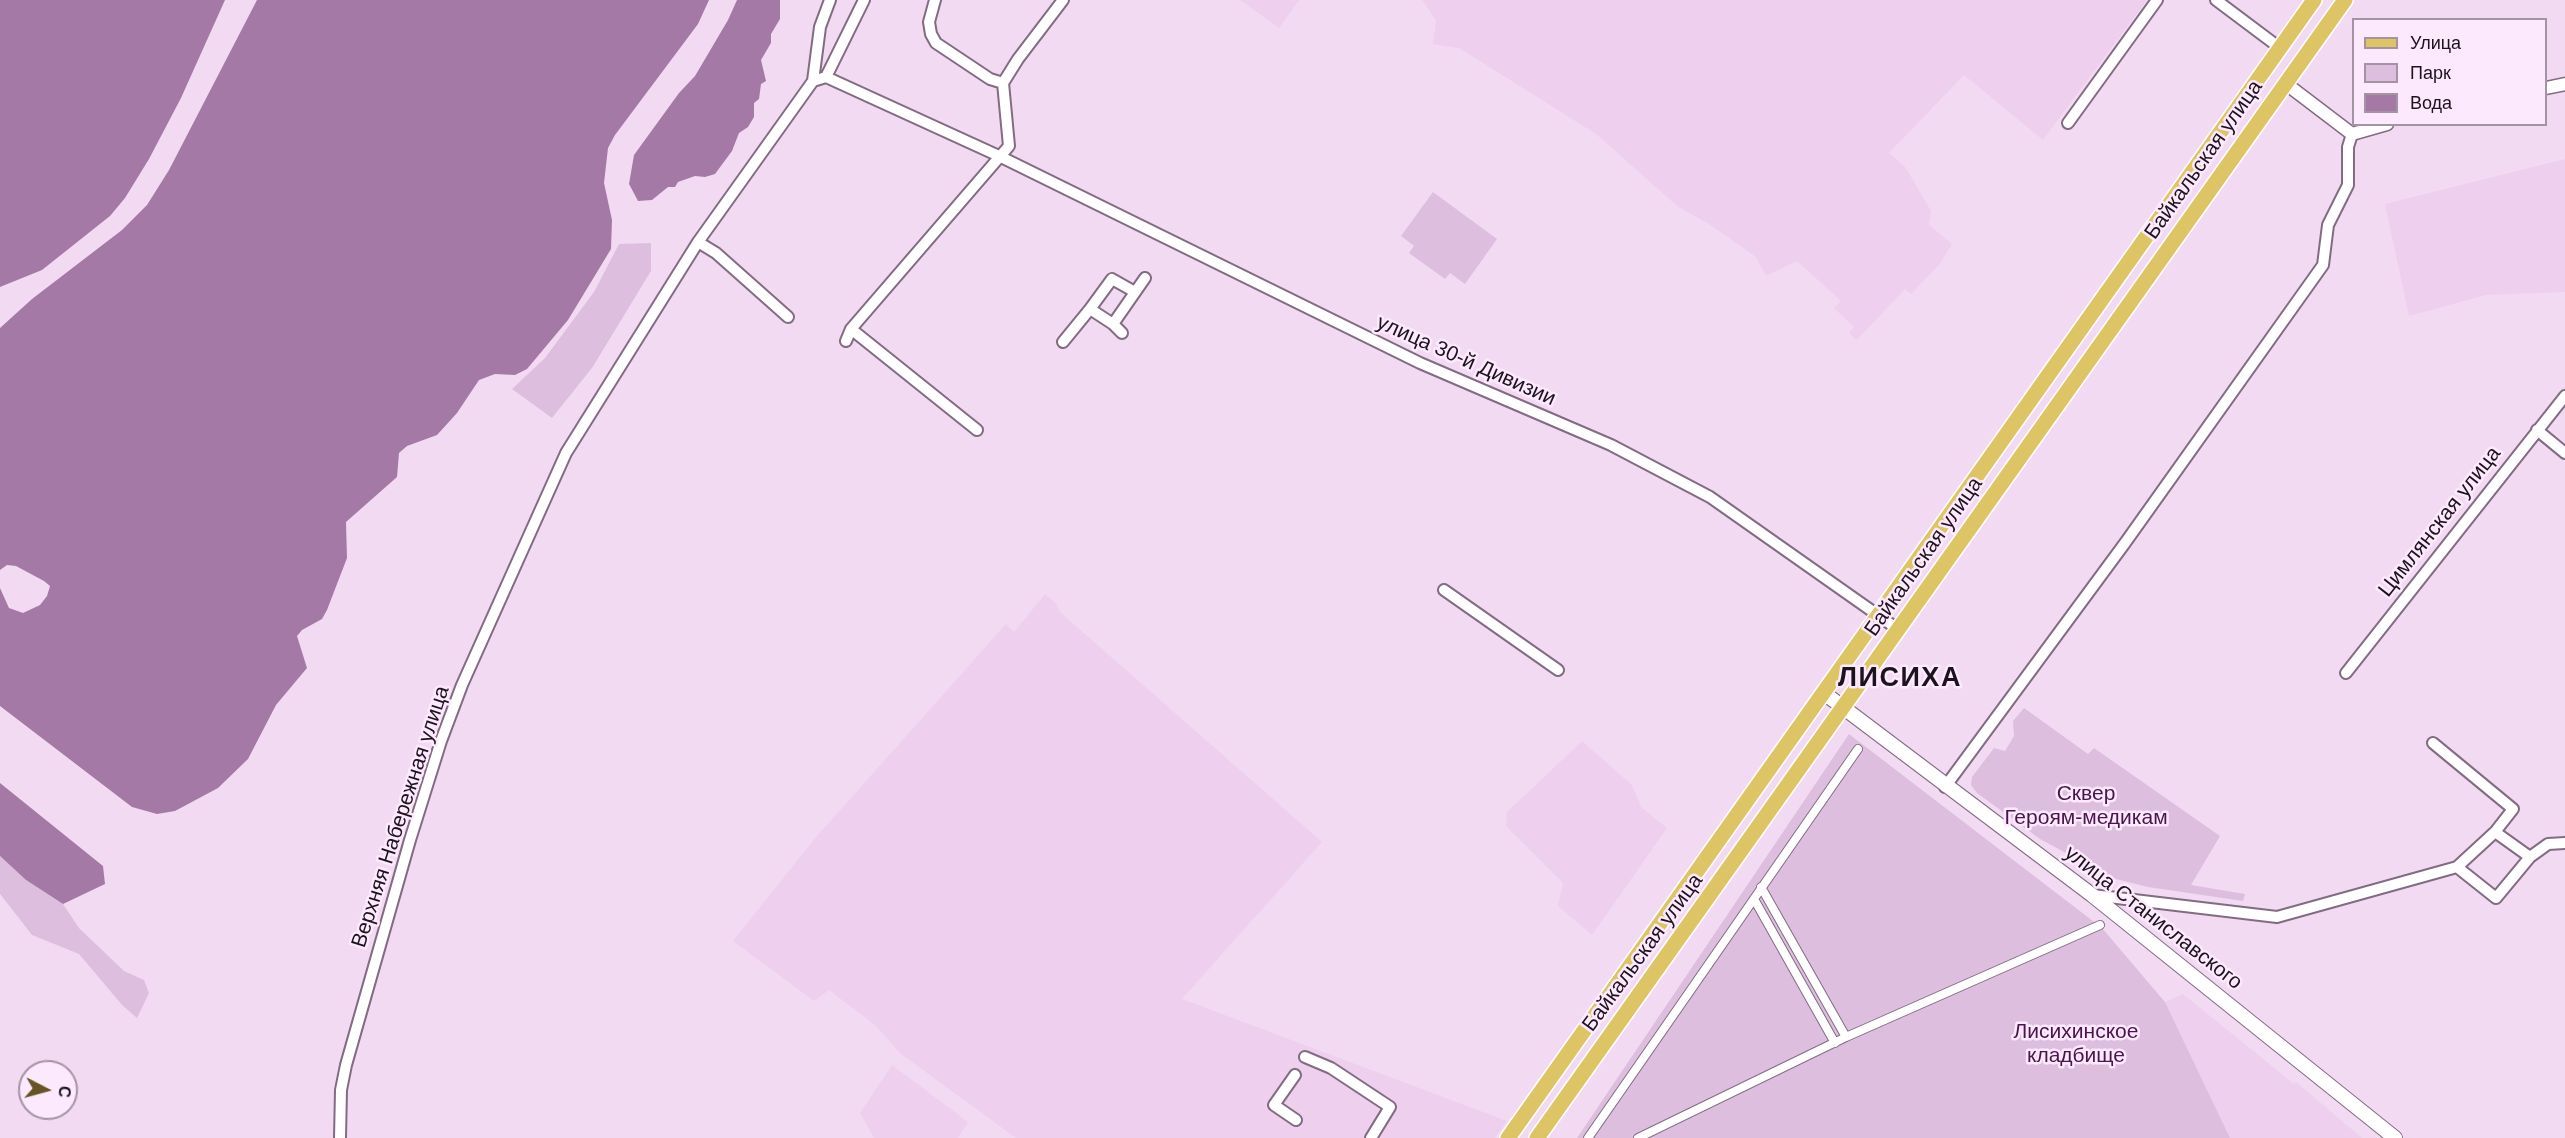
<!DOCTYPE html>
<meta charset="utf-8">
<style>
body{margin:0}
#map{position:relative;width:2565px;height:1138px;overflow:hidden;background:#f3daf3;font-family:Helvetica,sans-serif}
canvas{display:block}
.legend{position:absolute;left:2352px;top:18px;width:195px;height:108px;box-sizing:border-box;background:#fde9fd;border:2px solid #a393a3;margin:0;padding:8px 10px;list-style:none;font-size:18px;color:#1c131c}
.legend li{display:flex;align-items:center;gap:12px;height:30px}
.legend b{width:30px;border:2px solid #a393a3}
.north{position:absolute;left:18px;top:1060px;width:60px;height:60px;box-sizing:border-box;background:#fde9fd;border:2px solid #a393a3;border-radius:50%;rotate:96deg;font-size:16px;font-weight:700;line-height:24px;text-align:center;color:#1c131c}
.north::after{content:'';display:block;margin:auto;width:21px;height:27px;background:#665523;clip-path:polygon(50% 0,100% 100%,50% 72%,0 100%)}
</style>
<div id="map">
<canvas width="2565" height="1138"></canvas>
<ul class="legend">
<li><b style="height:8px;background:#ddc566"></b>Улица</li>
<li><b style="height:16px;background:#debede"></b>Парк</li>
<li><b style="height:16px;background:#a579a6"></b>Вода</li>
</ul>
<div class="north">С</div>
</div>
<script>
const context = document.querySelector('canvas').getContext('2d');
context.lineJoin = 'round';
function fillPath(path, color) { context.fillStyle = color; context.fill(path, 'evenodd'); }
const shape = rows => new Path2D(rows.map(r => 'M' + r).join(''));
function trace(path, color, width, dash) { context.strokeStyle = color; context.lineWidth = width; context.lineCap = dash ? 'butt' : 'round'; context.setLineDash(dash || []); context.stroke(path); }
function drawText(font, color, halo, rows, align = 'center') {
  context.font = font + ' Helvetica,sans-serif'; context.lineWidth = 5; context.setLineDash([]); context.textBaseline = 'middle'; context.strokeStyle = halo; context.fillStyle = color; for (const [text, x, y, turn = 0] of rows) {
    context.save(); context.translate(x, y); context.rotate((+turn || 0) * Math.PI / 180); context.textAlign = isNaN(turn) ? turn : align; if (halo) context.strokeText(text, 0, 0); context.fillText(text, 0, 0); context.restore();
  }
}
fillPath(shape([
 [1240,0,1299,0,1279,28],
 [1422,0,2147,0,2043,140,1964,75,1889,153,1906,168,1931,211,1929,225,1952,244,1939,265,1911,294,1905,289,1857,340,1849,333,1854,327,1834,308,1841,301,1797,261,1766,276,1756,257,1712,226,1677,206,1596,134,1459,48,1433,44,1436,20],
 [2565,159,2565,292,2486,295,2409,316,2385,204],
 [1045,594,1056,603,1060,612,1322,842,1182,999,1507,1121,1495,1138,1016,1138,901,1054,875,1025,829,990,814,1001,733,941,816,837,1006,624,1014,632],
 [1582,741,1632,785,1641,807,1667,828,1592,935,1558,906,1563,883,1506,826,1507,812],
 [2183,994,2294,1084,2296,1082,2362,1138,2230,1138,2165,1002],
 [892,1065,968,1122,958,1138,874,1138,860,1113]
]), '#eecfee');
fillPath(shape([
 [1433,192,1497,239,1465,284,1450,273,1445,279,1409,253,1414,246,1401,236],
 [651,243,651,271,592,368,552,418,512,389,545,358,594,292,619,244],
 [2024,708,2088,754,2094,748,2220,836,2191,885,2245,894,2243,901,2148,887,2112,878,2040,839,1977,793,1971,785,1972,777,1994,748,2005,751,2014,736,2013,721],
 [1849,734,2102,928,2165,1002,2230,1138,1577,1138],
 [0,856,26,880,63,904,79,928,124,971,144,980,149,993,137,1018,122,1005,79,954,32,935,0,894]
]), '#debede');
fillPath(shape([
 [0,0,225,0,181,98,149,159,125,198,110,216,42,270,0,287],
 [257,0,709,0,698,24,615,135,608,148,604,183,612,220,611,249,568,320,527,369,515,375,495,374,479,380,457,413,437,435,407,446,399,453,397,477,346,522,347,558,327,610,322,619,302,630,297,636,307,668,276,705,248,759,218,788,175,811,157,814,132,807,0,706,0,588,9,608,23,613,40,605,47,596,50,586,44,581,16,566,7,565,0,570,0,328,32,299,122,230,147,205,169,170],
 [737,0,780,0,780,19,771,34,771,43,761,60,766,81,761,84,759,99,754,103,754,117,748,127,739,133,732,151,715,174,705,177,695,176,678,182,675,187,668,187,652,200,638,201,629,184,634,155,679,93,695,76,728,20],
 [0,783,103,866,105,884,63,904,26,880,0,856]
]), '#a579a6');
const pedestrian = shape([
 [1761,887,1846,1037],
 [1754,899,1835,1043],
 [1588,1138,1858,749],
 [1638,1138,1846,1037,2100,925]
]);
const minor = shape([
 [935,0,929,22,931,34,936,43,990,79,1003,83],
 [2216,0,2280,48],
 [826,77,864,0],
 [813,81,826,77,999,156,1420,363,1611,445,1710,497,1899,630],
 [2068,123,2157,0],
 [698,242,716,253,788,317],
 [1113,324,1090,309,1112,279,1135,292],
 [851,329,977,430],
 [1122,333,1113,324,1145,278],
 [846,341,851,329,1009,146,1003,83,1018,59,1063,0],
 [1063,342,1090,309],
 [2537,430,2565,453],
 [1444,590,1558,670],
 [2346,673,2565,396],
 [2433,743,2513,809,2495,832,2530,857,2548,844,2565,843],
 [1945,787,2125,543,2323,265,2328,225,2348,185,2348,147,2352,134],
 [2457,867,2495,832],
 [2092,895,2277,917,2457,867,2496,898,2530,857],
 [1305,1057,1331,1068,1390,1107,1371,1138],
 [1295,1075,1274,1105,1296,1120],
 [340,1138,341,1090,346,1065,410,840,441,741,462,685,566,453,698,242,813,81,820,27,830,0]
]);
const tertiary = shape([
 [2285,83,2352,134,2387,124],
 [2546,88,2565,84]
]);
const secondary = shape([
 [1824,693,2092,895,2395,1138]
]);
const primary = shape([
 [1508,1138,2314,0],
 [1537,1138,2345,0]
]);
trace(pedestrian, '#826c82', 10);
trace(minor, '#826c82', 14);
trace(tertiary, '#826c82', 15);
trace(secondary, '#826c82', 16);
trace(primary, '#fff', 18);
trace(pedestrian, '#fff', 8);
trace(minor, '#fff', 10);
trace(tertiary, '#fff', 12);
trace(secondary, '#fff', 14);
trace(primary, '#ddc566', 15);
drawText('21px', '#1c131c', '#fde9fd', [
 ["Байкальская улица",2204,160,-55],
 ["улица 30-й Дивизии",1466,361,24],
 ["Цимлянская улица",2440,522,-52],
 ["Байкальская улица",1924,557,-55],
 ["Верхняя Набережная улица",401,817,-72],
 ["улица Станиславского",2153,918,38],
 ["Байкальская улица",1643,953,-54]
]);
drawText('21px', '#4a144d', '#fde9fd', [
 ["Сквер",2086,794],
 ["Героям-медикам",2086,818],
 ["Лисихинское",2076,1032],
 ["кладбище",2076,1056]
]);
context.letterSpacing = '1.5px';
drawText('bold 27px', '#1c131c', '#fde9fd', [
 ["ЛИСИХА",1900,679]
]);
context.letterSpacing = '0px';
</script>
